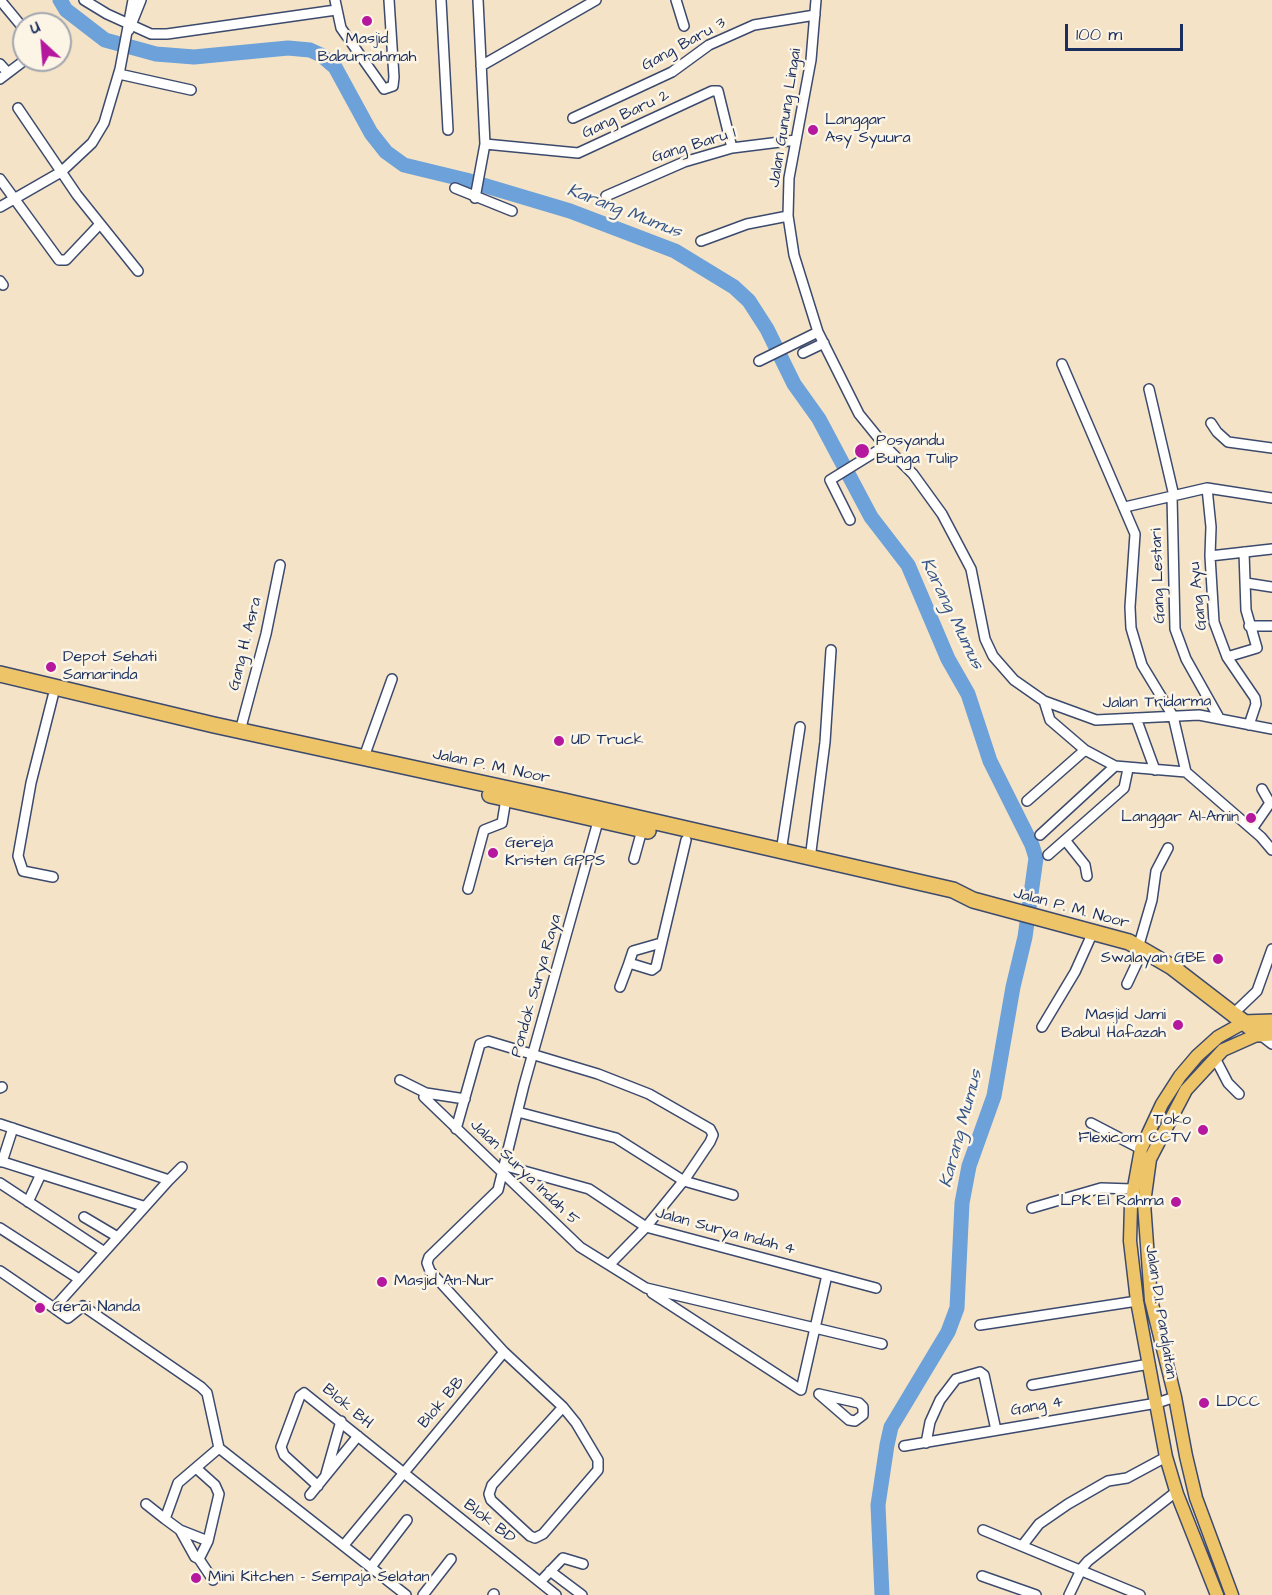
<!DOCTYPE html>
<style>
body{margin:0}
#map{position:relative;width:1272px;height:1595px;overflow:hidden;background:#f4e3c6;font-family:"Architects Daughter",sans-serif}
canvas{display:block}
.north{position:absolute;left:12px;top:12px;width:60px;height:60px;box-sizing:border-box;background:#fcf5e5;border:2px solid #a2a6af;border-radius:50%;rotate:334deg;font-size:16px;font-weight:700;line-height:24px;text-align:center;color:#1b2f5e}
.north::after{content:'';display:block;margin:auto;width:21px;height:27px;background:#b5179e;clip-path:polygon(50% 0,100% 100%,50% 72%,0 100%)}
.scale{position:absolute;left:1065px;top:24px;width:118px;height:27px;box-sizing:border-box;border:3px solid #1b2f5e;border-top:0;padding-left:8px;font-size:18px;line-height:21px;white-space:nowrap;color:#1b2f5e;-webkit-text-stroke:4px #fcf5e5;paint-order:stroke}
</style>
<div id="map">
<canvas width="1272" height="1595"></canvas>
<div class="north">U</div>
<div class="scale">100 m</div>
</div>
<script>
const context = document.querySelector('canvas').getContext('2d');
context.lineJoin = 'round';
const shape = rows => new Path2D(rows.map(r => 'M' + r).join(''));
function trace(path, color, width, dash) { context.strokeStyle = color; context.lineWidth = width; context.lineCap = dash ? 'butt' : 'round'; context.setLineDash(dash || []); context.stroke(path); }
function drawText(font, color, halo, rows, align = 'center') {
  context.font = font + ' "Architects Daughter",sans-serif'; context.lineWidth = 5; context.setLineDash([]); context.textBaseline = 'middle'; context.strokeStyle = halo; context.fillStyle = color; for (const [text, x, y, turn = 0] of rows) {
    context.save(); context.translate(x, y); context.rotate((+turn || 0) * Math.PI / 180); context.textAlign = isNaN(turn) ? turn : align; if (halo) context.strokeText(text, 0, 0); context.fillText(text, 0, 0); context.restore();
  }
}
trace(shape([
 [60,0,66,10,105,40,156,54,194,57,288,48,310,50,321,55,335,67,371,133,386,152,404,165,466,180,570,211,675,251,734,287,749,301,767,329,794,384,819,419,871,517,908,565,948,659,968,694,990,761,1032,845,1036,858,1025,937,1013,987,994,1096,969,1166,962,1203,957,1308,948,1332,891,1427,887,1445,878,1505,882,1595]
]), '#6ca1d9', 15);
const minor = shape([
 [0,0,24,29],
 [84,0,107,14,151,34,167,34,336,10],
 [335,0,341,28,384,89,393,86,394,77,389,0],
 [441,0,448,130],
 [676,0,684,26],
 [816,0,811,60,789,178,788,216,794,255,818,332,859,414,885,446,913,474,942,514,971,569,985,639,993,656,1014,680,1044,701,1096,720,1199,715,1272,729],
 [129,30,141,0],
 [0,64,8,73],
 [481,66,596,0],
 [119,74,191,90],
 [0,79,25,60],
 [18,108,77,195,138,271],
 [573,118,672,72,709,45,754,25,815,15],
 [485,144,578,153,712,91,718,91,732,148],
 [0,179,59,260,66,260,100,224],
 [455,188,512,211],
 [606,196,684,162,732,148,796,140],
 [475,198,485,144,478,0],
 [0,207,61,172,92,143,104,123,120,69,133,0],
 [701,241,747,224,788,216],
 [0,281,3,285],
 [803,353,824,343],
 [759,361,818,332],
 [1062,364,1135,534,1130,607,1131,628,1142,665,1173,716,1186,772],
 [1149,389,1174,496],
 [1211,423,1217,432,1228,442,1272,448],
 [1207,488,1211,527,1210,556,1214,622,1227,657,1255,698,1256,704,1249,725],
 [1172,496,1175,629,1186,659,1218,716],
 [1125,507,1207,488,1272,498],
 [850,520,830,480,885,446],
 [1210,556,1272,549],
 [1246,583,1272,587],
 [1249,626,1272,626],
 [1227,657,1257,648,1246,610,1244,552],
 [53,696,31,783,18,856,23,871,53,877],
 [1044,701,1050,720,1085,750,1115,766,1186,772,1261,837,1272,850],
 [1136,718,1155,770],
 [240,731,266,634,280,565],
 [364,757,392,679],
 [1027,801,1085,750],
 [1252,829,1270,803,1262,789],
 [1040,835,1115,766],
 [1065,840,1085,865,1087,876],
 [781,852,800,727],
 [1048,855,1124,788,1128,769],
 [634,859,642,830],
 [810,859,825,742,831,650],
 [468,889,484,830,502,823,506,799],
 [1138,948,1152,900,1156,871,1168,848],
 [629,963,633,951,661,943],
 [1127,984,1143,950],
 [620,987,629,963,652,970,656,967,686,840],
 [1233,1014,1257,991,1272,949],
 [1042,1027,1075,972,1093,932],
 [1259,1034,1272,1044],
 [1215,1058,1228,1083,1239,1094],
 [400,1080,426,1093],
 [0,1088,2,1087],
 [465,1099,426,1093,424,1097,580,1247,646,1288,815,1328,827,1275],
 [518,1112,616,1138,684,1181,733,1195],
 [1091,1123,1141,1149],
 [0,1124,169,1180,54,1308,0,1271],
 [456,1129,480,1044,488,1041,598,1074,649,1094,710,1129,713,1135,710,1142,685,1179,646,1227,609,1265],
 [0,1161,41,1174],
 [2,1162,13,1128],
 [506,1166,589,1189,646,1227,876,1288],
 [169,1180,182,1167],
 [0,1183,103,1251],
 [28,1202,41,1174,143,1206],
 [1032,1208,1101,1188,1132,1189],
 [84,1217,116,1236],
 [0,1228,79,1279],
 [652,1293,801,1390,815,1328,882,1344],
 [54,1308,68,1318,83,1306,201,1387,207,1393,219,1448,406,1595],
 [980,1325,1137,1301],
 [1032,1385,1149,1364],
 [819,1394,859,1403,863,1407,863,1415,855,1421,849,1420,819,1394],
 [563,1407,504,1352,430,1271,427,1263,429,1257,498,1190,524,1085,599,818],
 [563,1407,576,1423,598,1460,598,1470,543,1534,535,1538,530,1536,491,1500,489,1494,492,1485,563,1407],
 [926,1443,930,1422,940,1400,956,1379,980,1372,984,1375,996,1430],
 [904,1446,1157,1403,1175,1397],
 [196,1468,215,1485,219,1494,208,1541,199,1559],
 [326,1474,341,1421],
 [318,1486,284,1455,281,1447,300,1396,304,1393,556,1595],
 [310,1495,358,1436],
 [146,1504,165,1519],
 [180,1530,208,1541],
 [983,1530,1140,1595],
 [344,1545,504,1352],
 [1022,1546,1039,1524,1068,1504,1108,1481,1127,1478,1166,1457],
 [371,1567,407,1520],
 [550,1571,582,1595],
 [982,1576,1036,1595],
 [213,1580,199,1559,195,1557,180,1530,165,1519,178,1483,219,1448],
 [540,1582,563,1558,583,1564],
 [423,1595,451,1559],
 [493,1595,494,1594],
 [1069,1595,1082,1568,1088,1561,1177,1491]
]);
const major = shape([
 [1217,1595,1177,1494,1166,1457,1137,1301,1130,1241,1131,1204,1141,1149,1162,1104,1180,1076,1197,1056,1218,1037,1243,1023],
 [1232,1595,1196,1498,1186,1456,1175,1397,1151,1300,1144,1203,1150,1159,1186,1090,1223,1050,1259,1034]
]);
const highway = shape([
 [0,674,214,725,564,801,953,890,973,900,1129,942,1172,967,1259,1034,1272,1033],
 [490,795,648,831],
 [1243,1023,1272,1022]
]);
trace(minor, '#3c4a6e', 12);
trace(major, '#3c4a6e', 15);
trace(highway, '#3c4a6e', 18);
trace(minor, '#fff', 9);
trace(major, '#eec469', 12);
trace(highway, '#eec469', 15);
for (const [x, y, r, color] of [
 [367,21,6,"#b5179e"],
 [813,130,6,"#b5179e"],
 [862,451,8,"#b5179e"],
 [51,667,6,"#b5179e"],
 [559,741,6,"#b5179e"],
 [1251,818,6,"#b5179e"],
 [493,853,6,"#b5179e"],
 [1218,959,6,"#b5179e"],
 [1178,1025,6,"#b5179e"],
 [1203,1130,6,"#b5179e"],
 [1176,1202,6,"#b5179e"],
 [382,1282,6,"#b5179e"],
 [40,1308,6,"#b5179e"],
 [1204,1403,6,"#b5179e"],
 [196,1578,6,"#b5179e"]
]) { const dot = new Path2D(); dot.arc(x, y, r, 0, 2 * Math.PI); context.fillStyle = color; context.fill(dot); trace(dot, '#fcf5e5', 2); }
drawText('16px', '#1b2f5e', '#fcf5e5', [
 ["Masjid",367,40,"center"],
 ["Baburrahmah",367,58,"center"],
 ["Langgar",825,121],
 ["Asy Syuura",825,139],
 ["Posyandu",876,442],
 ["Bunga Tulip",876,460],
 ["Depot Sehati",63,658],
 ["Samarinda",63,676],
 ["UD Truck",571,741],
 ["Langgar Al-Amin",1239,818,"right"],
 ["Gereja",505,844],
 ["Kristen GPPS",505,862],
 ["Swalayan GBE",1206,959,"right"],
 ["Masjid Jami",1166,1016,"right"],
 ["Babul Hafazah",1166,1034,"right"],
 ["Toko",1191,1121,"right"],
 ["Flexicom CCTV",1191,1139,"right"],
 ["LPK El Rahma",1164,1202,"right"],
 ["Masjid An-Nur",394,1282],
 ["Gerai Nanda",52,1308],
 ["LDCC",1216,1403],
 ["Mini Kitchen - Sempaja Selatan",208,1578]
], 'left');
drawText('16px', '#1b2f5e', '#fcf5e5', [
 ["Gang Baru 3",684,45,-29],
 ["Gang Baru 2",626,115,-25],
 ["Jalan Gunung Lingai",786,118,-81],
 ["Gang Baru 1",694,146,-17],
 ["Gang Lestari",1159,576,-92],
 ["Gang Ayu",1199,596,-96],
 ["Gang H. Asra",246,644,-76],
 ["Jalan Tridarma",1157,703,-1],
 ["Jalan P. M. Noor",491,767,12],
 ["Jalan P. M. Noor",1071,909,15],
 ["Pondok Surya Raya",537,986,-74],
 ["Jalan Surya Indah 5",524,1173,44],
 ["Jalan Surya Indah 4",725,1232,15],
 ["Jalan D.I. Pandjaitan",1160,1312,81],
 ["Blok BB",442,1403,-50],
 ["Blok BH",347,1407,40],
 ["Gang 4",1037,1407,-10],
 ["Blok BD",489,1522,38]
]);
drawText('italic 18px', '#375789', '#fcf5e5', [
 ["Karang Mumus",624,212,21],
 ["Karang Mumus",951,614,64],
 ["Karang Mumus",962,1129,-75]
]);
</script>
